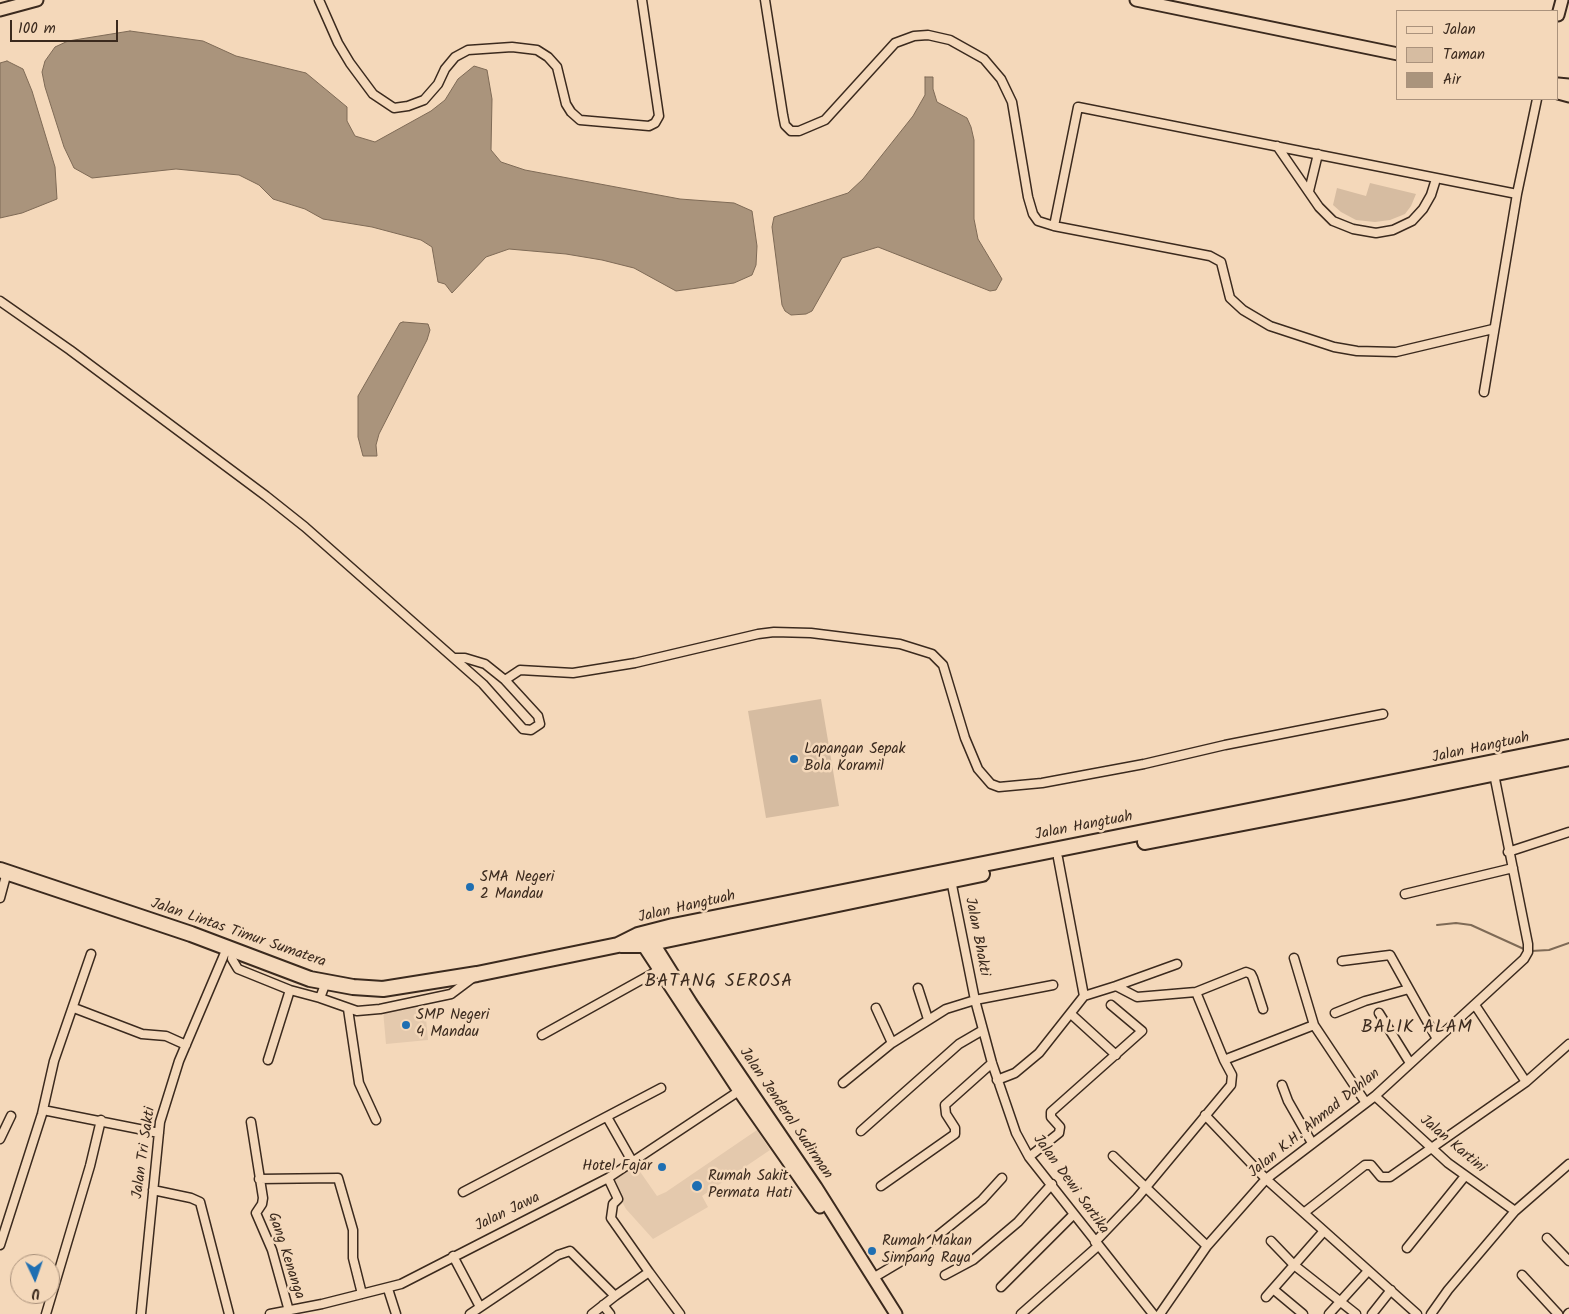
<!DOCTYPE html>
<style>
body{margin:0}
#map{position:relative;width:1569px;height:1314px;overflow:hidden;background:#f4d8ba;font-family:Kalam,sans-serif}
canvas{display:block}
.legend{position:absolute;left:1396px;top:10px;width:162px;height:90px;box-sizing:border-box;background:#f4d8ba;border:1px solid #aa927c;margin:0;padding:6px 9px;list-style:none;font-size:15px;color:#3b2a1e}
.legend li{display:flex;align-items:center;gap:10px;height:25px}
.legend b{width:25px;border:1px solid #aa927c}
.north{position:absolute;left:10px;top:1254px;width:50px;height:50px;box-sizing:border-box;background:#f4d8ba;border:1px solid #aa927c;border-radius:50%;rotate:177deg;font-size:14px;font-weight:700;line-height:20px;text-align:center;color:#3b2a1e}
.north::after{content:'';display:block;margin:auto;width:18px;height:22px;background:#1f6fb2;clip-path:polygon(50% 0,100% 100%,50% 72%,0 100%)}
.scale{position:absolute;left:10px;top:20px;width:108px;height:22px;box-sizing:border-box;border:2px solid #3b2a1e;border-top:0;padding-left:6px;font-size:15px;line-height:18px;white-space:nowrap;color:#3b2a1e;-webkit-text-stroke:4px #f4d8ba;paint-order:stroke}
</style>
<div id="map">
<canvas width="1569" height="1314"></canvas>
<ul class="legend">
<li><b style="height:6px;background:#f4d8ba"></b>Jalan</li>
<li><b style="height:14px;background:#d6bca1"></b>Taman</li>
<li><b style="height:14px;background:#aa947c"></b>Air</li>
</ul>
<div class="north">U</div>
<div class="scale">100 m</div>
</div>
<script>
const context = document.querySelector('canvas').getContext('2d');
context.lineJoin = 'round';
function fillPath(path, color) { context.fillStyle = color; context.fill(path, 'evenodd'); }
const shape = rows => new Path2D(rows.map(r => 'M' + r).join(''));
function trace(path, color, width, dash) { context.strokeStyle = color; context.lineWidth = width; context.lineCap = dash ? 'butt' : 'round'; context.setLineDash(dash || []); context.stroke(path); }
function drawText(font, color, halo, rows, align = 'center') {
  context.font = font + ' Kalam,sans-serif'; context.lineWidth = 5; context.setLineDash([]); context.textBaseline = 'middle'; context.strokeStyle = halo; context.fillStyle = color; for (const [text, x, y, turn = 0] of rows) {
    context.save(); context.translate(x, y); context.rotate((+turn || 0) * Math.PI / 180); context.textAlign = isNaN(turn) ? turn : align; if (halo) context.strokeText(text, 0, 0); context.fillText(text, 0, 0); context.restore();
  }
}
fillPath(shape([
 [425,1007,428,1040,386,1044,383,1010],
 [757,1130,770,1150,702,1196,708,1207,653,1239,626,1209,610,1179,634,1163,657,1196,666,1192]
]), '#e4c9ad');
fillPath(shape([
 [1370,183,1416,194,1411,206,1405,214,1390,220,1375,222,1356,220,1341,212,1333,205,1337,188,1366,196],
 [821,699,839,806,766,818,748,711]
]), '#d6bca1');
const water = shape([
 [130,31,203,41,236,56,306,73,347,107,347,121,355,136,375,142,431,111,445,100,458,79,474,66,487,70,492,99,491,150,501,162,525,170,680,199,734,203,752,211,757,246,756,265,752,275,734,283,676,291,634,268,602,260,566,254,509,249,486,257,452,293,445,284,438,282,432,247,421,240,372,227,323,219,305,209,273,199,259,185,239,175,176,169,92,178,74,168,64,147,45,87,42,72,45,61,55,47,68,41,130,31],
 [7,61,23,69,32,91,55,167,57,199,22,213,0,218,0,63,7,61],
 [925,77,933,77,933,89,937,102,967,118,971,127,974,140,974,219,978,239,1002,279,996,290,990,291,878,247,842,258,812,311,806,314,791,315,785,311,782,305,772,227,774,217,848,193,863,179,913,116,925,95,925,77],
 [403,322,428,324,430,330,427,340,379,434,376,445,377,456,363,456,358,437,358,396,400,323,403,322]
]);
fillPath(water, '#aa947c');
trace(water, '#7e6a56', 1);
trace(shape([
 [1437,925,1456,923,1471,925,1526,950],
 [1531,951,1549,950,1569,943]
]), '#7e6a56', 2);
const street = shape([
 [319,0,338,43,350,63,373,94,394,108,408,106,424,100,438,84,445,69,455,57,468,50,512,47,537,50,548,57,557,67,566,104,571,112,580,120,649,126,655,123,659,116,642,0],
 [765,0,783,115,785,125,791,131,799,131,825,120,895,43,914,36,928,35,950,40,984,59,1001,79,1012,102,1028,197,1033,214,1038,221,1054,226],
 [1277,146,1319,207,1333,221,1353,229,1376,233,1393,230,1412,221,1423,209,1431,195,1436,179],
 [1309,191,1318,154],
 [0,301,70,350,266,496,305,527,483,684,523,729,531,730,540,724,538,716,505,680,485,664,465,658,454,658],
 [1493,329,1396,352,1357,351,1334,347,1270,326,1243,310,1230,298,1221,262,1210,256,1054,226,1078,107,1517,194],
 [1484,392,1517,194,1537,99],
 [505,680,520,670,573,673,635,663,758,634,774,632,811,633,900,644,932,654,943,665,965,738,978,769,991,784,999,787,1042,783,1144,764,1225,745,1383,714],
 [1508,852,1569,832],
 [1058,858,1084,996],
 [951,880,975,1000,992,1063,1016,1133,1029,1157,1153,1314],
 [1405,894,1513,868],
 [0,898,7,872],
 [233,950,232,959,238,969,290,990,320,998],
 [1294,958,1314,1025,1366,1103],
 [1342,961,1390,955,1409,989],
 [326,982,320,998,357,1011,380,1009,451,994,475,976],
 [1116,986,1177,964],
 [918,988,928,1019],
 [1475,1005,1526,1082],
 [74,1008,142,1034,166,1036,186,1045],
 [876,1008,892,1043],
 [348,1009,359,1083,376,1120],
 [1335,1013,1365,1001,1409,989,1437,1039],
 [1379,1013,1410,1063],
 [1071,1014,1116,1055],
 [542,1035,659,970],
 [268,1060,290,990],
 [1224,1060,1196,992,1246,972,1251,974,1253,978,1263,1009],
 [997,1080,1015,1073,1039,1053,1084,996,1116,986,1137,997,1196,992],
 [843,1083,892,1043,946,1009,975,1000,1053,985],
 [1282,1085,1288,1101,1312,1143],
 [1375,1096,1448,1163,1515,1211],
 [43,1110,159,1133],
 [1205,1115,1266,1179,1417,1314],
 [607,1117,632,1161],
 [251,1122,263,1198,262,1204,256,1213,272,1250,289,1311],
 [861,1131,959,1044,983,1030],
 [0,1139,11,1116],
 [1113,1156,1207,1246],
 [1029,1157,1059,1133,1060,1127,1051,1117,1051,1112,1142,1031,1111,1005],
 [608,1178,618,1199,613,1204,611,1218,649,1272],
 [259,1179,338,1178,353,1230,353,1258,362,1294],
 [881,1186,955,1134,955,1128,946,1114,945,1105,992,1063],
 [153,1190,191,1198,200,1202,229,1314],
 [463,1192,661,1088],
 [1305,1212,1365,1165,1371,1165,1381,1177,1390,1177,1526,1082,1569,1044],
 [1547,1238,1569,1261],
 [1271,1241,1294,1265,1356,1314],
 [1095,1242,1137,1198,1231,1085,1232,1075,1224,1060,1314,1025],
 [0,1245,42,1114,54,1061,91,954],
 [1407,1248,1465,1176],
 [453,1256,480,1307],
 [945,1275,973,1260,1018,1222,1052,1184],
 [1522,1275,1558,1314],
 [873,1278,920,1250,982,1200,1002,1178],
 [1001,1287,1074,1214],
 [388,1289,396,1314],
 [1273,1289,1303,1314],
 [615,1296,649,1272,680,1314],
 [1266,1297,1324,1231],
 [603,1305,610,1314],
 [46,1314,90,1166,101,1120],
 [141,1314,160,1122,179,1061,227,948],
 [270,1314,322,1304,401,1284,608,1178,739,1091],
 [470,1314,558,1255,570,1251,615,1296,592,1314],
 [1021,1314,1098,1246],
 [1160,1314,1207,1246,1266,1179,1375,1096,1524,959,1528,952,1528,944,1494,774],
 [1329,1314,1368,1271],
 [1372,1314,1391,1290],
 [1431,1314,1448,1290,1515,1211,1569,1164],
 [1568,1314,1569,1313]
]);
const secondary = shape([
 [1136,0,1398,54],
 [0,10,37,0],
 [1558,15,1562,0],
 [1558,84,1569,85],
 [1558,93,1569,96],
 [649,936,691,1003,816,1187,896,1314],
 [639,939,739,1091,820,1207]
]);
const highway = shape([
 [1145,842,1404,792,1569,758],
 [0,870,191,934,310,979,353,987,383,989,477,974,618,945,638,935,673,926,1569,747],
 [621,945,642,945,982,874]
]);
trace(street, '#3b2a1e', 11);
trace(secondary, '#3b2a1e', 15);
trace(highway, '#3b2a1e', 18);
trace(street, '#f4d8ba', 8);
trace(secondary, '#f4d8ba', 11);
trace(highway, '#f4d8ba', 14);
for (const [x, y, r, color] of [
 [794,759,5,"#1f6fb2"],
 [470,887,5,"#1f6fb2"],
 [406,1025,5,"#1f6fb2"],
 [662,1167,5,"#1f6fb2"],
 [697,1186,6,"#1f6fb2"],
 [872,1251,5,"#1f6fb2"]
]) { const dot = new Path2D(); dot.arc(x, y, r, 0, 2 * Math.PI); context.fillStyle = color; context.fill(dot); trace(dot, '#f4d8ba', 2); }
drawText('15px', '#3b2a1e', '#f4d8ba', [
 ["Jalan Hangtuah",1481,749,-12],
 ["Jalan Hangtuah",1084,827,-11],
 ["Jalan Hangtuah",687,908,-13],
 ["Jalan Lintas Timur Sumatera",238,934,19],
 ["Jalan Bhakti",976,937,79],
 ["Jalan Jenderal Sudirman",785,1114,56],
 ["Jalan K.H. Ahmad Dahlan",1315,1124,-39],
 ["Jalan Kartini",1452,1145,40],
 ["Jalan Tri Sakti",145,1153,-82],
 ["Jalan Dewi Sartika",1070,1185,54],
 ["Jalan Jawa",508,1213,-26],
 ["Gang Kenanga",285,1256,72]
]);
drawText('15px', '#3b2a1e', '#f4d8ba', [
 ["Lapangan Sepak",804,750],
 ["Bola Koramil",804,767],
 ["SMA Negeri",480,878],
 ["2 Mandau",480,895],
 ["SMP Negeri",416,1016],
 ["4 Mandau",416,1033],
 ["Hotel Fajar",652,1167,"right"],
 ["Rumah Sakit",708,1177],
 ["Permata Hati",708,1194],
 ["Rumah Makan",882,1242],
 ["Simpang Raya",882,1259]
], 'left');
context.letterSpacing = '1px';
drawText('18px', '#3b2a1e', '#f4d8ba', [
 ["BATANG SEROSA",719,983],
 ["BALIK ALAM",1417,1029]
]);
context.letterSpacing = '0px';
</script>
